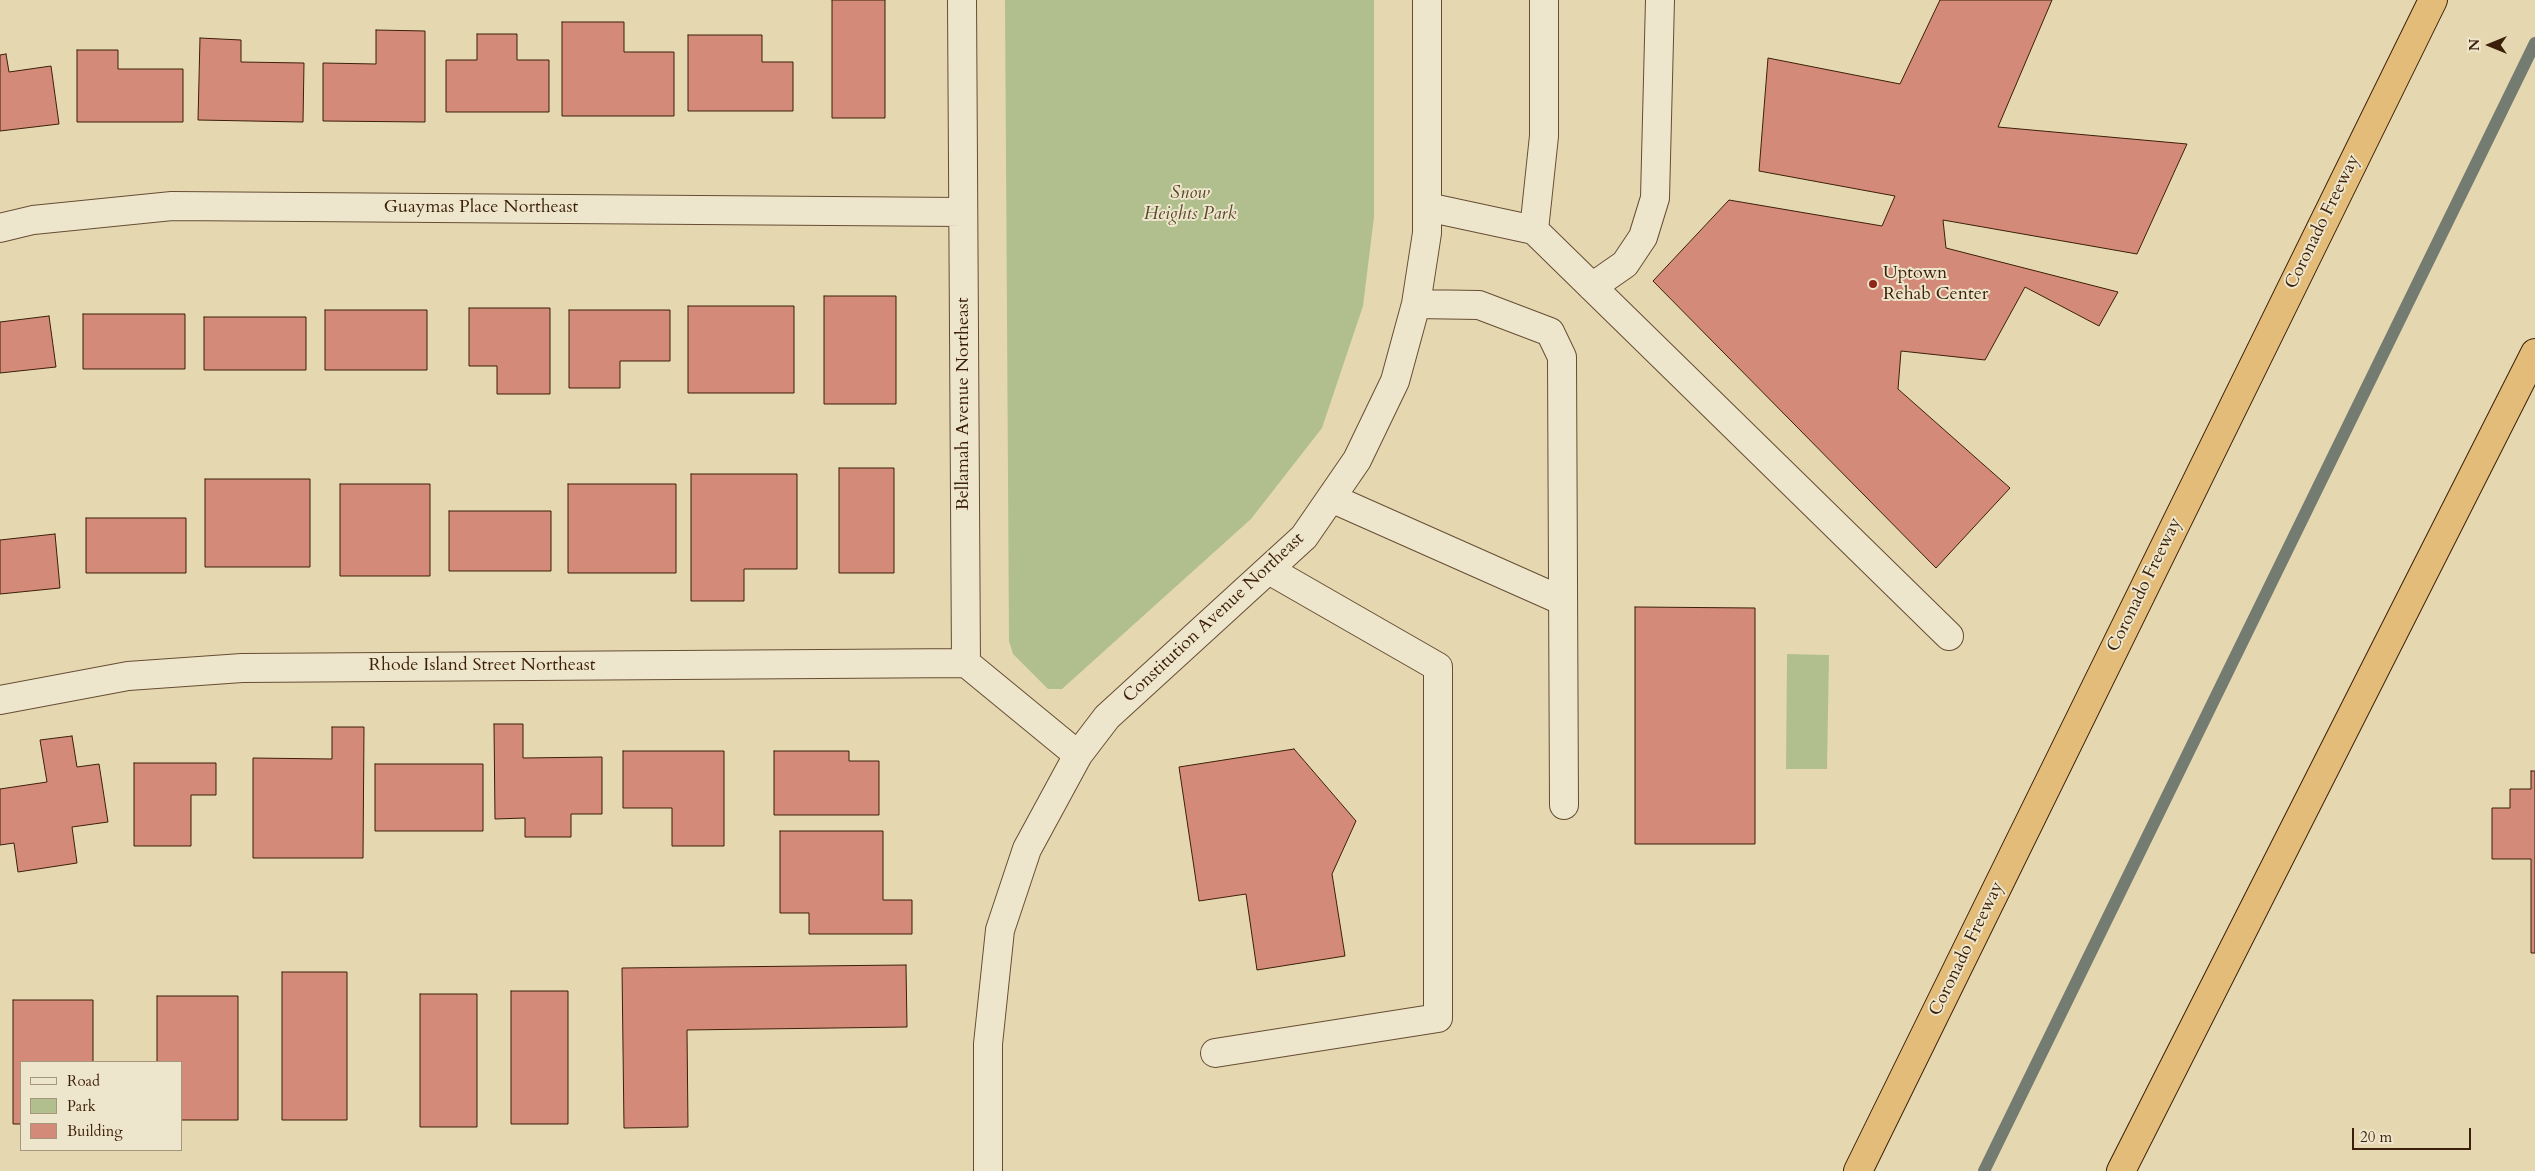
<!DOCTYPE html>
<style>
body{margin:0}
#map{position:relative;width:2535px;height:1171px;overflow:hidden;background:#e5d8b1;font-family:Cardo,serif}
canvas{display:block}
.legend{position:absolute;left:20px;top:1061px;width:162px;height:90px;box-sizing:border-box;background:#eee6cc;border:1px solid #a7967e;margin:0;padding:6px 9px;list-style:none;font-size:15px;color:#3c1f09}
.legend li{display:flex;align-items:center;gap:10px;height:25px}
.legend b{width:25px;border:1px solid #a7967e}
.north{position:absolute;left:2465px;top:20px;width:50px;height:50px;-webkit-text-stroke:4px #eee6cc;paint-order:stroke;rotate:270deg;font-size:14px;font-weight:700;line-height:20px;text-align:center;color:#3c1f09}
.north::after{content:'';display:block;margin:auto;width:18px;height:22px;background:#3c1f09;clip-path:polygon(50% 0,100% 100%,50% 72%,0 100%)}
.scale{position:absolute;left:2352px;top:1128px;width:119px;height:22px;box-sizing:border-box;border:2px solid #3c1f09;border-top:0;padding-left:6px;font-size:15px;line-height:18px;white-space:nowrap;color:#3c1f09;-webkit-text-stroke:4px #eee6cc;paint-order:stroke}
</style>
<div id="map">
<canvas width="2535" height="1171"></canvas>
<ul class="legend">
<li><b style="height:6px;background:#eee6cc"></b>Road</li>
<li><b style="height:14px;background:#b1bf8e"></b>Park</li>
<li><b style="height:14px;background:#d38a79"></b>Building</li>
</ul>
<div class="north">N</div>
<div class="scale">20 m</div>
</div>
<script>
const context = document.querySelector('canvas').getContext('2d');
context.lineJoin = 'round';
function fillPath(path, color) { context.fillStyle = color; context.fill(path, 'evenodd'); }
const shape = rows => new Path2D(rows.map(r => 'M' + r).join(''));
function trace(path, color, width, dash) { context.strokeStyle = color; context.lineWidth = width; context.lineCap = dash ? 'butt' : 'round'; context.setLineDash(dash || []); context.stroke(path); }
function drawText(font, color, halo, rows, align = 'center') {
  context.font = font + ' Cardo,serif'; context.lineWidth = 4; context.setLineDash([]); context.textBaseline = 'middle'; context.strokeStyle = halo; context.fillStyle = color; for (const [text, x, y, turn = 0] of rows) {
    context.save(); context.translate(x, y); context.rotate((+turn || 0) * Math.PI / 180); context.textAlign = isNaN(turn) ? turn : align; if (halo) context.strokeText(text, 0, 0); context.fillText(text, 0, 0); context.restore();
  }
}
fillPath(shape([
 [1005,0,1374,0,1374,217,1363,306,1322,428,1251,519,1062,689,1048,689,1013,654,1009,641],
 [1787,654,1829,655,1827,769,1786,769]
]), '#b1bf8e');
trace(shape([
 [1984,1171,2535,43]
]), '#747b71', 12);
const building = shape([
 [832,0,885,0,885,118,832,118,832,0],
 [1940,0,2052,0,1998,127,2187,144,2137,254,1943,220,1946,248,2118,292,2099,326,2025,287,1985,360,1901,351,1898,389,2010,488,1936,568,1653,281,1729,200,1882,226,1895,196,1759,171,1768,58,1900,84,1940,0],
 [562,22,624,22,624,52,674,52,674,116,562,116,562,22],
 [376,30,425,31,425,122,323,121,323,63,376,64,376,30],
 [477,34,517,34,517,60,549,60,549,112,446,112,446,60,477,60,477,34],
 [688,35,762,35,762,62,793,62,793,111,688,111,688,35],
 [200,38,241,40,241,62,304,63,303,122,198,120,200,38],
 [77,50,118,50,118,69,183,69,183,122,77,122,77,50],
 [6,54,9,72,51,66,59,124,0,131,0,55,6,54],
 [824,296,896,296,896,404,824,404,824,296],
 [688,306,794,306,794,393,688,393,688,306],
 [469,308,550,308,550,394,497,394,497,366,469,366,469,308],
 [325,310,427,310,427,370,325,370,325,310],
 [569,310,670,310,670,361,620,361,620,388,569,388,569,310],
 [83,314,185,314,185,369,83,369,83,314],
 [49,316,56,367,0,373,0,322,49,316],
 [204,317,306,317,306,370,204,370,204,317],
 [839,468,894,468,894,573,839,573,839,468],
 [691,474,797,474,797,569,744,569,744,601,691,601,691,474],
 [205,479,310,479,310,567,205,567,205,479],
 [340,484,430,484,430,576,340,576,340,484],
 [568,484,676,484,676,573,568,573,568,484],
 [449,511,551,511,551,571,449,571,449,511],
 [86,518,186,518,186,573,86,573,86,518],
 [55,534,60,588,0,594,0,540,55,534],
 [1635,607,1755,608,1755,844,1635,844,1635,607],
 [494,724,523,724,523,758,602,757,602,814,571,814,571,837,525,837,525,818,495,819,494,724],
 [332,727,364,727,363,858,253,858,253,758,332,759,332,727],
 [72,736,77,767,99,764,108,822,72,827,77,863,18,872,14,843,0,845,0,789,47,782,40,740,72,736],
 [1294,749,1356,821,1332,874,1345,956,1257,970,1246,894,1199,901,1179,767,1294,749],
 [623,751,724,751,724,846,672,846,672,808,623,808,623,751],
 [774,751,849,751,849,761,879,761,879,815,774,815,774,751],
 [134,763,216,763,216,795,191,795,191,846,134,846,134,763],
 [375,764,483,764,483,831,375,831,375,764],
 [2531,771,2535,771,2535,953,2531,953,2531,859,2492,859,2492,808,2510,808,2510,789,2531,789,2531,771],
 [780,831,883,831,883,900,912,900,912,934,809,934,809,913,780,913,780,831],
 [906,965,907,1027,687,1030,688,1127,624,1128,622,968,906,965],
 [282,972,347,972,347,1120,282,1120,282,972],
 [511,991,568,991,568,1124,511,1124,511,991],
 [420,994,477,994,477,1127,420,1127,420,994],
 [157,996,238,996,238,1120,181,1120,181,1062,157,1062,157,996],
 [13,1000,93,1000,93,1062,21,1062,21,1124,13,1124,13,1000]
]);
fillPath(building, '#d38a79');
trace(building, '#3c1f09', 1);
const minor = shape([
 [962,0,966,663,1078,755],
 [1427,207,1534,230,1949,636],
 [0,228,33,220,172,206,963,212],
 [1534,230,1544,136,1544,0],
 [1592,287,1625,264,1643,237,1655,198,1660,0],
 [1416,304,1479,305,1550,332,1562,357,1564,805],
 [1331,498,1563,601],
 [0,700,128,676,242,668,966,663],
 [1215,1053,1438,1018,1438,667,1269,570],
 [988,1171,988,1044,1000,930,1027,849,1078,755,1107,717,1304,537,1357,460,1395,381,1416,304,1427,233,1427,0]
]);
const highway = shape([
 [1858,1171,2433,0],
 [2121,1171,2535,353]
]);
trace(minor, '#664d33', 30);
trace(highway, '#3c1f09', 30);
trace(minor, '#eee6cc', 28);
trace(highway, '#e2bc78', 28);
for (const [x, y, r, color] of [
 [1873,284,5,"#8f2418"]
]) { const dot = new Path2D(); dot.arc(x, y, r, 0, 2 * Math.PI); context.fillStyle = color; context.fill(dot); trace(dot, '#eee6cc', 2); }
drawText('italic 18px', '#59472a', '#eee6cc', [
 ["Snow",1190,194],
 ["Heights Park",1190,215]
]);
drawText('18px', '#3c1f09', '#eee6cc', [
 ["Guaymas Place Northeast",481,208],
 ["Coronado Freeway",2323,222,-64],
 ["Bellamah Avenue Northeast",964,404,-90],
 ["Coronado Freeway",2145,585,-64],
 ["Constitution Avenue Northeast",1214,618,-43],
 ["Rhode Island Street Northeast",482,666],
 ["Coronado Freeway",1967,949,-64]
]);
drawText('18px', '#3c1f09', '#eee6cc', [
 ["Uptown",1883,274],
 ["Rehab Center",1883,295]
], 'left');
</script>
